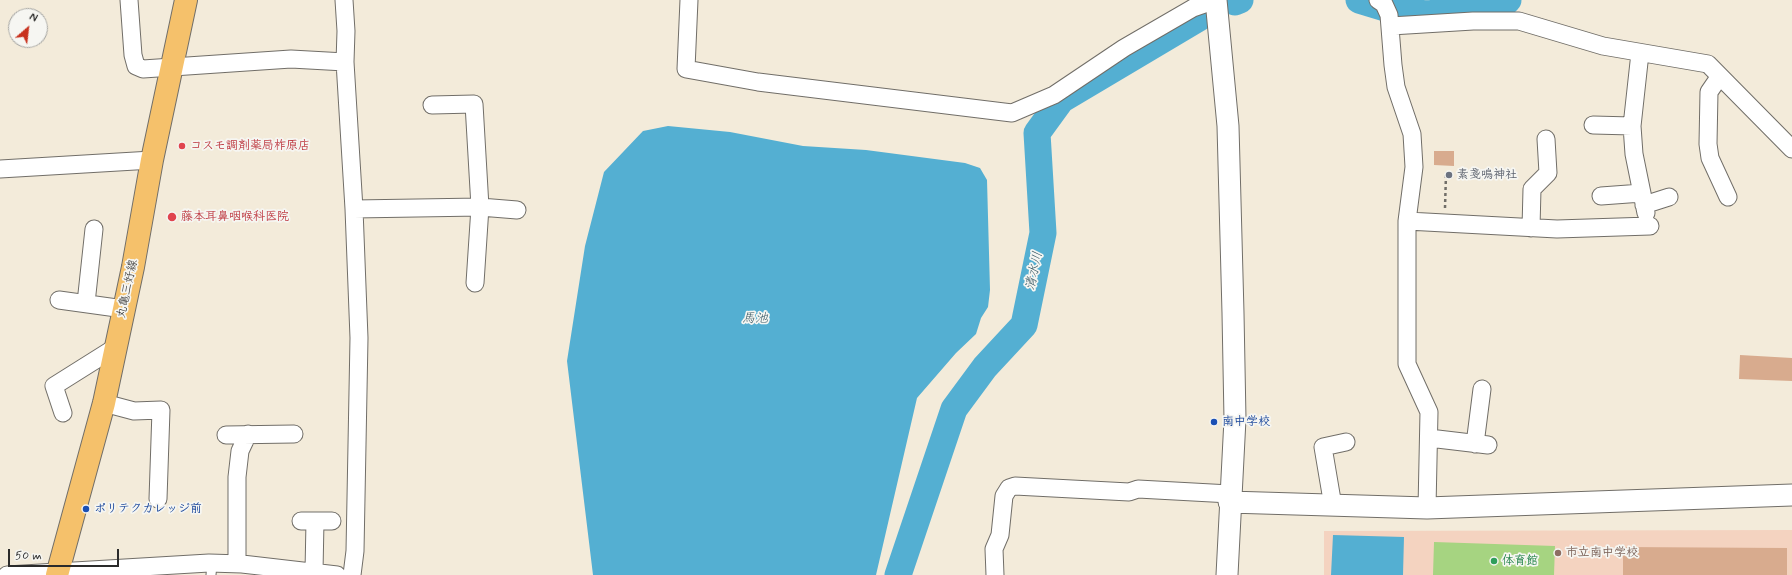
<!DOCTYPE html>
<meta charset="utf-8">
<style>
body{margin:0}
#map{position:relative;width:1792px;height:575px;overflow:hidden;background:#f3ebda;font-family:Mynerve,sans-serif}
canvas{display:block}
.north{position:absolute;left:8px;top:8px;width:40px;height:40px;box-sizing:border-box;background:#f6f6f2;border:1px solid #a5a5a2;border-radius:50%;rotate:28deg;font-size:11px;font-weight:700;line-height:16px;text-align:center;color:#2b2b2b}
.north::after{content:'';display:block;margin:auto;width:14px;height:18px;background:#c8321e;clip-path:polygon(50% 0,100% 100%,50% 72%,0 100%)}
.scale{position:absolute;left:8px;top:549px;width:111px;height:18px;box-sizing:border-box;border:2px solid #2b2b2b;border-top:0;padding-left:5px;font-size:12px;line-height:14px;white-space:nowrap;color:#2b2b2b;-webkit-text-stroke:3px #f6f6f2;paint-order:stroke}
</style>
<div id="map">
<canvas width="1792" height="575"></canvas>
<div class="north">N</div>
<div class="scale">50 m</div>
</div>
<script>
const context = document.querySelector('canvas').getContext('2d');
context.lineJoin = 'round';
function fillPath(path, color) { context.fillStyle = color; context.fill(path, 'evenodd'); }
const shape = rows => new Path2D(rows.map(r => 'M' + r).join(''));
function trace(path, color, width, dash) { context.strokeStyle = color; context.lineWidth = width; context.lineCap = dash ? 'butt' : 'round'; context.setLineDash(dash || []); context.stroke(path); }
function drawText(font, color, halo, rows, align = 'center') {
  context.font = font + ' Mynerve,"Klee One",sans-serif'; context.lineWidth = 3.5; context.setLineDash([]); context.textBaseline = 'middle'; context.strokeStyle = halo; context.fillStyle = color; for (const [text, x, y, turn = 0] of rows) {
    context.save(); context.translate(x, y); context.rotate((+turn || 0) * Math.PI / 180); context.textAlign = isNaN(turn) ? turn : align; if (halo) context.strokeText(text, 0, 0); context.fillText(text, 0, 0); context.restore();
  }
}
fillPath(shape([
 [1792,530,1792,575,1324,575,1324,531]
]), '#f4d3c0');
fillPath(shape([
 [1434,542,1555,546,1554,575,1433,575]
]), '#a6d481');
fillPath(shape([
 [668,126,730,132,803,146,866,150,965,163,980,168,987,180,990,290,988,307,981,318,976,334,956,353,917,398,876,575,593,575,567,361,585,246,604,172,643,131],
 [1333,535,1404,537,1403,575,1331,575]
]), '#54afd2');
trace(shape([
 [1359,0,1392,10,1427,14,1481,8,1505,3,1508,0],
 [1235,2,1240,0],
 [898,575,954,409,985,367,1024,325,1043,233,1037,133,1061,100,1199,18]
]), '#54afd2', 27);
fillPath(shape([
 [1434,151,1454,151,1454,166,1434,165],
 [1740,355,1792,358,1792,381,1739,379],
 [1623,547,1787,548,1787,575,1623,575]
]), '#d8ab8e');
const service = shape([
 [211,575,212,563]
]);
const minor = shape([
 [129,0,133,55,136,66,143,69,291,59,345,62],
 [344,0,346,31,345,62,354,209,359,338,355,551,352,575],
 [689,0,686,69,758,82,1012,113,1054,95,1124,48,1193,8,1216,0],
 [1378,0,1384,4,1389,15,1393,65,1396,87,1412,134,1414,167,1407,221,1407,364,1429,412,1427,508],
 [1391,26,1473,21,1519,21,1603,46,1708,64,1792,149],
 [1640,53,1632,126,1634,154,1646,213],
 [1720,76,1709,92,1708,144,1710,158,1728,197],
 [1593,125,1632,126],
 [0,169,152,160],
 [1601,196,1642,193],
 [1644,205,1669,197],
 [354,209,480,207,474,104,432,105],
 [1407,221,1557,229,1650,226],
 [1531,228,1532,189,1548,173,1546,139],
 [475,283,480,207,517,210],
 [59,300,124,309],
 [86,303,94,229],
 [104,403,134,411,161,410,158,499],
 [63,413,54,386,116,347],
 [226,435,294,434],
 [1429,438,1488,445],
 [1475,444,1482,389],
 [1333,506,1323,447,1346,442],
 [301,521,332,521],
 [237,564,237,477,240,451,248,434],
 [314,572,315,521],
 [7,575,209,563,242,564,337,575],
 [995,575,994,549,1000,535,1004,496,1009,488,1015,486,1129,492,1138,489,1230,494]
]);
const tertiary = shape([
 [1216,0,1228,126,1233,313,1235,419,1227,575],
 [1229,502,1427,508,1792,495]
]);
const primary = shape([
 [57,575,104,403,133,267,152,160,186,0]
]);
trace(service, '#716e68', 11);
trace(minor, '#716e68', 19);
trace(tertiary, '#716e68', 23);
trace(primary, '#716e68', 24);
trace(shape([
 [1445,208,1446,174]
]), '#716e68', 2.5, [3, 3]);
trace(service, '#fff', 9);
trace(minor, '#fff', 17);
trace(tertiary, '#fff', 21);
trace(primary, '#f5c16b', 22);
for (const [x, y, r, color] of [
 [182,146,4,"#e0444e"],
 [1449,175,4,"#6b7280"],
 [172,217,5,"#e0444e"],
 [1214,422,4,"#1a4fb4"],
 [86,509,4,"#1a4fb4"],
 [1558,553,4,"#8d6e63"],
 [1494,561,4,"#2e9e5b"]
]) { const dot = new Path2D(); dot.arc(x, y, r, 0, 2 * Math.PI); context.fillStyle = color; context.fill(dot); trace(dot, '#f6f6f2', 1.5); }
drawText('bold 12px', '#be3a42', '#f6f6f2', [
 ["コスモ調剤薬局柞原店",190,146],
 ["藤本耳鼻咽喉科医院",181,217]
], 'left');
drawText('bold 12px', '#5b616d', '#f6f6f2', [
 ["素戔嗚神社",1457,175]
], 'left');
drawText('12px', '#2b2b2b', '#f6f6f2', [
 ["丸亀三好線",128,289,-78]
]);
drawText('bold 12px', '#164399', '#f6f6f2', [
 ["南中学校",1222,422],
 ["ポリテクカレッジ前",94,509]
], 'left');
drawText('bold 12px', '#785e54', '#f6f6f2', [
 ["市立南中学校",1566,553]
], 'left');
drawText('bold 12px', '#27864d', '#f6f6f2', [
 ["体育館",1502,561]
], 'left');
drawText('italic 13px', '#395965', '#f6f6f2', [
 ["清水川",1035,271,-78],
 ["馬池",755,319]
]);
</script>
